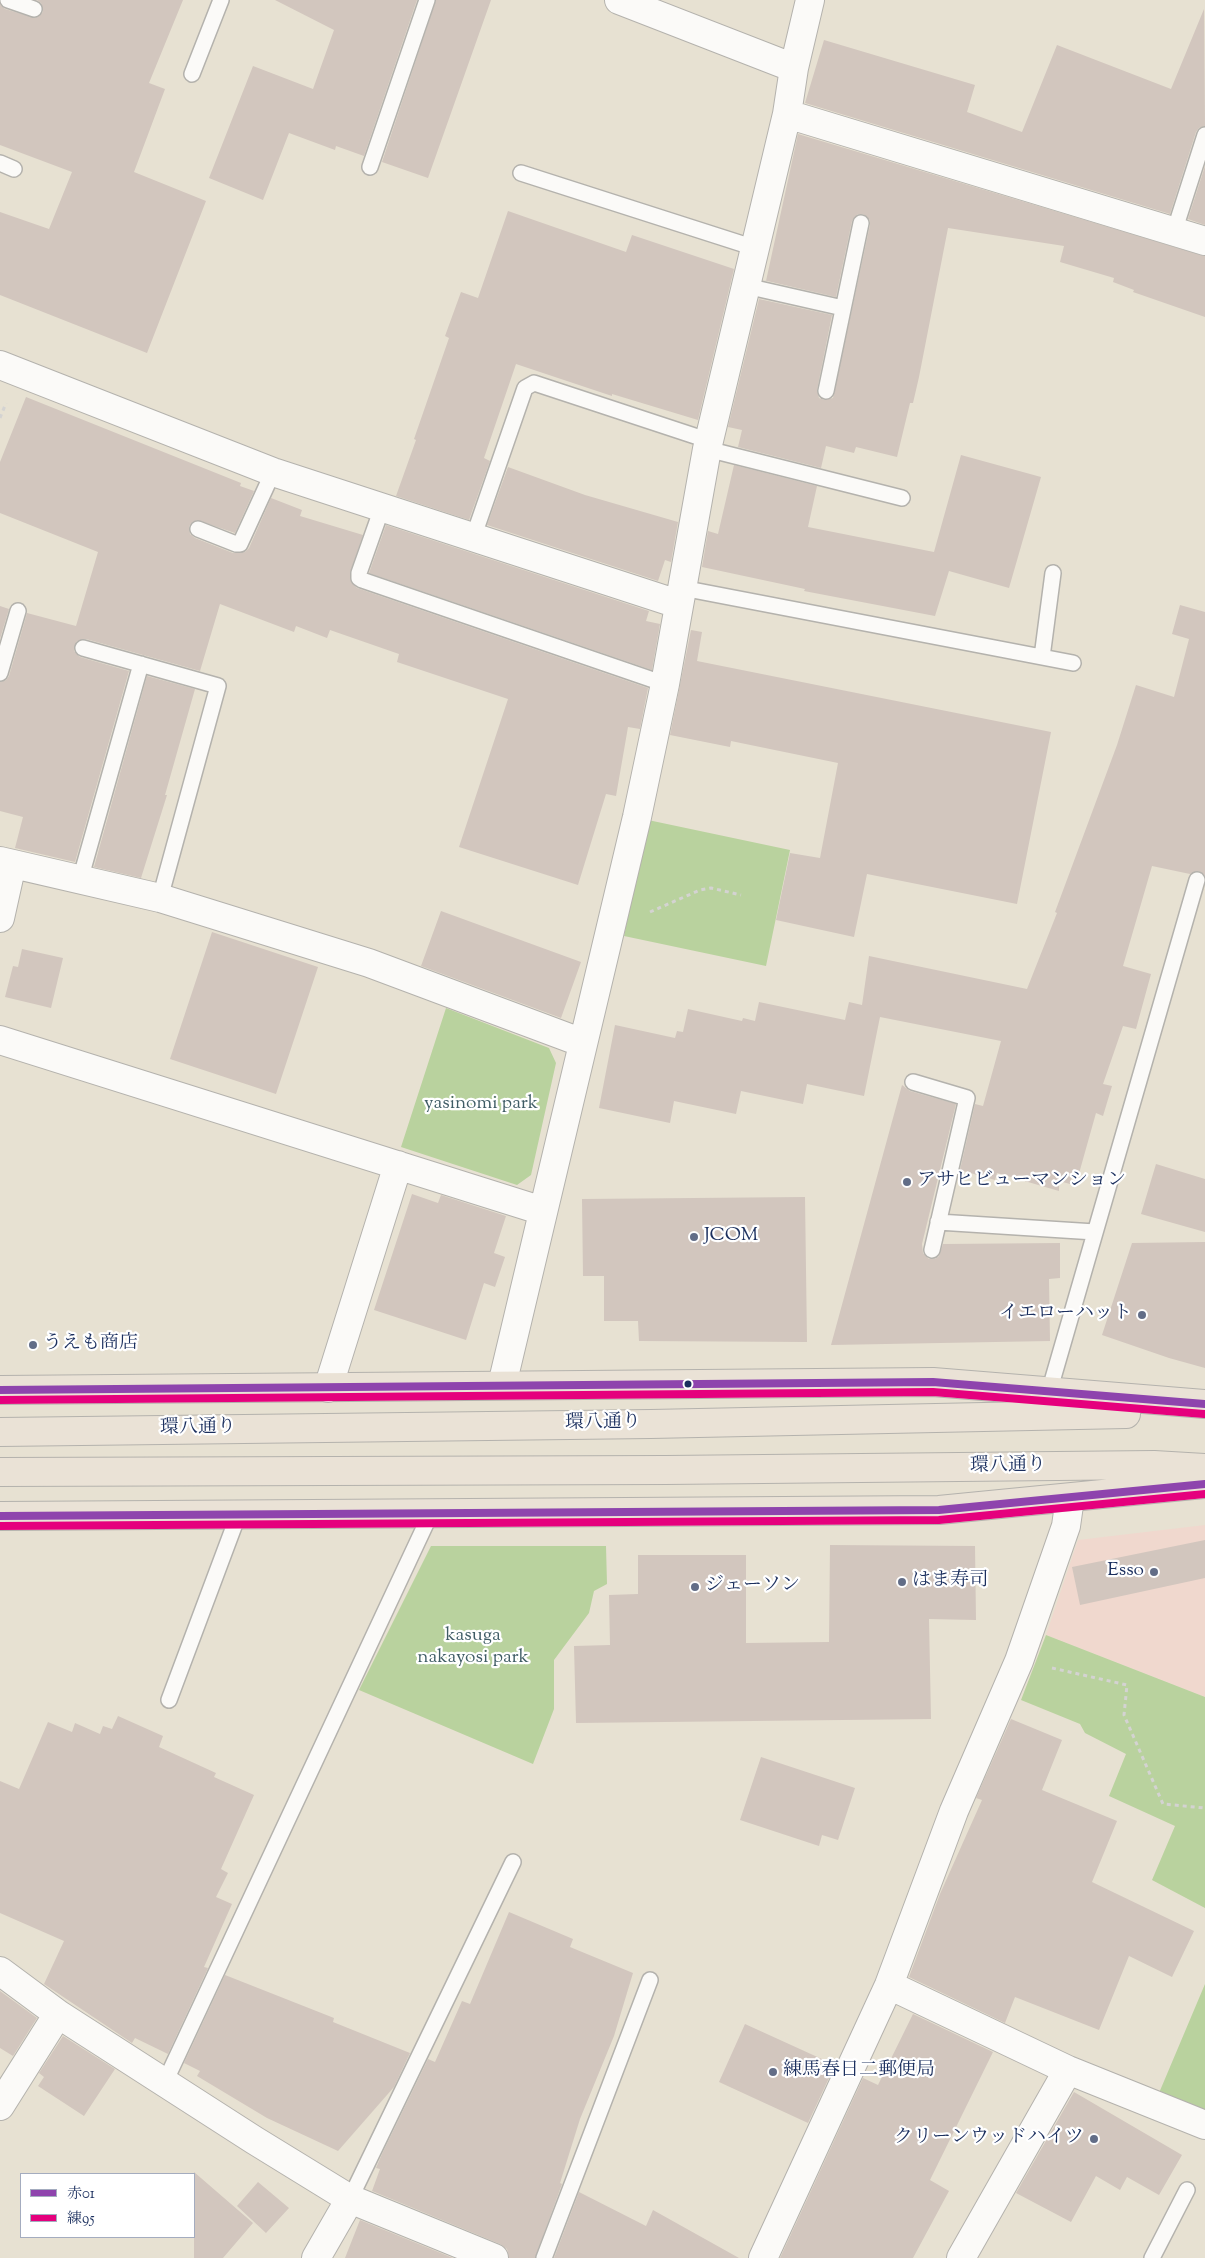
<!DOCTYPE html>
<html>
<head>
<meta charset="utf-8">
<style>
	body { margin:0 }
	#map { position:relative; width:1205px; height:2258px; overflow:hidden; background:#e7e1d2; font-family:"Sorts Mill Goudy","Noto Serif JP",serif }
	canvas { display:block }
	.legend { position:absolute; left:20px; top:2173px; width:175px; height:65px; box-sizing:border-box; background:#fff; border:1px solid #a4acbf; margin:0; padding:6px 9px; list-style:none; font-size:15px; color:#1b2f5e }
	.legend li { display:flex; align-items:center; gap:10px; height:25px }
	.legend b { width:25px; border:1px solid #a4acbf }
</style>
</head>
<body>
<div id="map">
<canvas width="1205" height="2258"></canvas>
<ul class="legend">
<li><b style="height:6px;background:#8e44ad"></b>赤01</li>
<li><b style="height:6px;background:#e5007d"></b>練95</li>
</ul>
</div>
<script>
const c = document.querySelector('canvas').getContext('2d');
c.lineJoin = 'round';
function fill(path, color) {
  c.fillStyle = color;
  c.fill(path, 'evenodd');
}
function trace(path, color, width, dash) {
  c.strokeStyle = color;
  c.lineWidth = width;
  c.lineCap = dash ? 'butt' : 'round';
  c.setLineDash(dash || []);
  c.stroke(path);
}
function drawText(font, color, halo, rows, align = 'center') {
  c.font = font + ' "Sorts Mill Goudy","Noto Serif JP",serif';
  c.lineWidth = 4.5;
  c.setLineDash([]);
  c.textBaseline = 'middle';
  c.strokeStyle = halo;
  c.fillStyle = color;
  for (const [text, x, y, turn = 0] of rows) {
    c.save();
    c.translate(x, y);
    c.rotate((+turn || 0) * Math.PI / 180);
    c.textAlign = isNaN(turn) ? turn : align;
    if (halo) c.strokeText(text, 0, 0);
    c.fillText(text, 0, 0);
    c.restore();
  }
}
fill(new Path2D(`
	M 1205,1525 L 1205,1697 L 1046,1635 L 1078,1540 Z`), '#f0d8ce');
fill(new Path2D(`
	M 648,820 L 790,850 L 766,966 L 624,936 Z
	M 446,1008 L 549,1048 L 556,1063 L 531,1175 L 517,1185 L 401,1147 Z
	M 431,1546 L 606,1546 L 607,1584 L 594,1591 L 589,1613 L 554,1660 L 554,1709 L 533,1764 L 359,1690 Z
	M 1046,1635 L 1205,1697 L 1205,1908 L 1152,1880 L 1175,1826 L 1109,1796 L 1126,1754 L 1085,1733 L 1080,1724 L 1021,1700 Z
	M 1205,1984 L 1205,2110 L 1159,2093 Z`), '#b9d29e');
fill(new Path2D(`
	M 37,0 L 183,0 L 149,83 L 165,89 L 134,172 L 206,201 L 147,353 L 0,295 L 0,212 L 49,229 L 72,172 L 0,145 L 0,4 L 5,9 L 35,18 L 43,12 L 41,3 Z
	M 275,0 L 417,0 L 364,156 L 336,146 L 335,150 L 289,133 L 263,200 L 209,178 L 253,66 L 313,89 L 334,30 Z
	M 436,0 L 491,0 L 428,178 L 382,162 Z
	M 1204,9 L 1205,126 L 1199,128 L 1196,132 L 1170,214 L 805,103 L 824,40 L 975,85 L 967,112 L 1022,132 L 1057,45 L 1171,89 Z
	M 798,134 L 1205,256 L 1205,317 L 1133,292 L 1134,290 L 1113,282 L 1114,278 L 1060,262 L 1064,246 L 948,228 L 919,377 L 913,403 L 910,403 L 897,457 L 856,447 L 854,453 L 826,446 L 821,468 L 738,447 L 742,430 L 728,427 L 759,299 L 832,315 L 817,390 L 819,398 L 824,400 L 833,398 L 870,225 L 870,220 L 863,214 L 858,214 L 852,221 L 836,297 L 763,280 L 766,281 Z
	M 1205,166 L 1205,225 L 1188,219 Z
	M 508,211 L 626,252 L 632,235 L 734,269 L 698,420 L 612,394 L 612,396 L 516,364 L 484,458 L 490,461 L 469,520 L 396,496 L 416,440 L 414,439 L 449,338 L 445,336 L 461,292 L 478,298 Z
	M 26,397 L 241,483 L 240,486 L 254,491 L 235,533 L 197,520 L 189,526 L 190,534 L 195,538 L 233,553 L 245,552 L 249,548 L 271,498 L 302,510 L 300,516 L 363,535 L 350,573 L 351,582 L 357,588 L 648,688 L 640,729 L 628,727 L 616,796 L 606,794 L 578,885 L 459,847 L 508,699 L 397,662 L 399,654 L 330,630 L 327,638 L 296,626 L 294,632 L 220,604 L 200,671 L 86,639 L 76,642 L 74,651 L 80,657 L 129,671 L 75,862 L 15,848 L 23,817 L 0,811 L 0,682 L 6,680 L 9,676 L 27,613 L 76,626 L 98,552 L 0,513 L 0,462 Z
	M 961,455 L 1041,477 L 1009,588 L 949,571 L 935,616 L 804,591 L 805,589 L 702,567 L 708,531 L 718,534 L 734,465 L 817,486 L 808,527 L 934,552 Z
	M 508,467 L 585,495 L 678,522 L 671,562 L 665,560 L 658,581 L 487,525 Z
	M 386,525 L 649,611 L 646,621 L 660,624 L 652,670 L 369,573 Z
	M 1180,605 L 1205,612 L 1205,876 L 1199,871 L 1190,874 L 1152,866 L 1123,966 L 1151,974 L 1136,1029 L 1123,1026 L 1103,1084 L 1112,1086 L 1103,1116 L 1096,1113 L 1078,1177 L 1072,1176 L 1070,1184 L 1059,1181 L 1059,1191 L 997,1173 L 995,1180 L 960,1170 L 975,1104 L 983,1106 L 1001,1041 L 880,1017 L 864,1096 L 807,1084 L 803,1104 L 741,1091 L 736,1114 L 674,1101 L 670,1123 L 599,1108 L 615,1025 L 675,1038 L 677,1031 L 683,1032 L 688,1009 L 742,1021 L 743,1018 L 755,1021 L 759,1002 L 845,1020 L 849,1002 L 862,1005 L 869,956 L 1027,989 L 1057,913 L 1055,912 L 1117,745 L 1136,685 L 1174,697 L 1189,639 L 1172,634 Z
	M 0,606 L 9,609 L 0,639 Z
	M 691,630 L 702,632 L 697,661 L 1051,732 L 1017,904 L 867,874 L 854,937 L 776,920 L 790,853 L 820,858 L 838,763 L 731,741 L 730,747 L 670,735 Z
	M 147,676 L 195,689 L 165,795 L 167,795 L 141,878 L 94,867 Z
	M 441,911 L 581,962 L 561,1018 L 421,966 Z
	M 212,932 L 318,967 L 276,1094 L 170,1059 Z
	M 22,949 L 63,958 L 51,1008 L 5,997 L 13,966 L 18,967 Z
	M 902,1085 L 910,1091 L 956,1104 L 922,1244 L 923,1253 L 929,1259 L 935,1259 L 939,1256 L 943,1244 L 1060,1243 L 1060,1278 L 1049,1279 L 1050,1341 L 831,1345 Z
	M 1156,1164 L 1205,1179 L 1205,1232 L 1141,1214 Z
	M 412,1194 L 438,1203 L 441,1195 L 506,1216 L 494,1253 L 505,1257 L 495,1287 L 484,1283 L 466,1340 L 374,1310 Z
	M 805,1197 L 807,1342 L 639,1341 L 638,1321 L 604,1321 L 604,1276 L 583,1276 L 582,1199 Z
	M 1205,1242 L 1205,1368 L 1169,1358 L 1102,1335 L 1132,1243 Z
	M 1205,1540 L 1205,1578 L 1080,1605 L 1072,1567 Z
	M 830,1545 L 975,1546 L 976,1620 L 929,1619 L 931,1719 L 576,1723 L 574,1646 L 610,1645 L 609,1595 L 638,1594 L 638,1555 L 746,1555 L 746,1643 L 829,1642 Z
	M 118,1716 L 163,1736 L 159,1747 L 216,1773 L 214,1777 L 254,1795 L 221,1869 L 228,1873 L 216,1897 L 232,1904 L 204,1967 L 208,1968 L 168,2054 L 135,2038 L 132,2043 L 44,1984 L 64,1941 L 0,1913 L 0,1781 L 19,1789 L 48,1722 L 72,1732 L 75,1723 L 100,1734 L 103,1726 L 112,1729 Z
	M 1011,1719 L 1062,1740 L 1042,1790 L 1117,1821 L 1092,1882 L 1194,1931 L 1172,1977 L 1129,1956 L 1099,2030 L 1015,1997 L 1005,2023 L 909,1977 L 940,1894 L 982,1800 L 976,1798 Z
	M 761,1757 L 855,1788 L 838,1840 L 822,1835 L 819,1846 L 740,1820 Z
	M 509,1912 L 573,1939 L 570,1947 L 633,1973 L 614,2036 L 580,2119 L 560,2183 L 562,2184 L 535,2258 L 509,2258 L 507,2249 L 500,2244 L 372,2191 L 380,2169 L 376,2168 L 382,2154 L 428,2059 L 435,2062 L 462,2001 L 470,2004 Z
	M 225,1975 L 334,2018 L 333,2022 L 410,2053 L 394,2087 L 338,2151 L 267,2118 L 197,2076 L 200,2071 L 184,2063 Z
	M 0,1991 L 37,2018 L 13,2056 L 0,2048 Z
	M 913,2014 L 993,2052 L 930,2180 L 949,2191 L 913,2258 L 780,2258 L 863,2078 L 878,2085 Z
	M 745,2024 L 835,2065 L 808,2123 L 719,2082 Z
	M 63,2036 L 115,2069 L 84,2116 L 38,2086 L 44,2077 L 39,2073 Z
	M 1074,2092 L 1182,2155 L 1159,2195 L 1127,2177 L 1120,2190 L 1096,2176 L 1071,2222 L 1016,2193 Z
	M 194,2172 L 253,2223 L 223,2258 L 194,2258 Z
	M 258,2182 L 289,2208 L 266,2233 L 237,2206 Z
	M 579,2192 L 646,2226 L 653,2210 L 739,2258 L 554,2258 Z
	M 360,2220 L 453,2258 L 345,2258 Z`), '#d2c6be');
const lane = new Path2D(`
	M 8,0 L 34,9
	M 192,74 L 221,0
	M 0,163 L 14,169
	M 370,167 L 427,0
	M 521,173 L 755,248
	M 1174,232 L 1205,135
	M 746,286 L 843,308
	M 826,391 L 861,223
	M 707,449 L 902,498
	M 382,508 L 359,573 L 359,578 L 362,580 L 665,684
	M 198,529 L 236,544 L 240,544 L 273,472
	M 473,538 L 525,388 L 534,383 L 710,441
	M 682,588 L 1073,663
	M 83,648 L 218,686 L 160,898
	M 1042,657 L 1053,573
	M 0,673 L 18,611
	M 80,880 L 141,664
	M 913,1082 L 967,1098 L 932,1250
	M 938,1222 L 1095,1232
	M 1049,1392 L 1197,880
	M 169,1700 L 239,1513
	M 165,2082 L 431,1513
	M 350,2199 L 513,1862
	M 544,2258 L 650,1980
	M 1152,2258 L 1187,2190`);
const street = new Path2D(`
	M 619,0 L 794,68
	M 787,114 L 1205,241
	M 0,365 L 273,472 L 678,604
	M 0,861 L 160,898 L 369,963 L 583,1043
	M 0,918 L 12,864
	M 0,1040 L 543,1211
	M 502,1385 L 637,817 L 665,684 L 707,449 L 787,114 L 794,68 L 810,0
	M 328,1388 L 398,1165
	M 0,1971 L 58,2014 L 254,2140 L 350,2199 L 494,2258
	M 889,1985 L 1068,2070 L 1205,2125
	M 0,2106 L 58,2014
	M 316,2258 L 350,2199
	M 763,2258 L 889,1985 L 954,1811 L 1019,1661 L 1066,1526 L 1070,1498
	M 961,2258 L 1068,2070`);
const primary = new Path2D(`
	M 0,1390 L 933,1382 L 1205,1404
	M 0,1432 L 651,1424 L 1126,1414
	M 0,1472 L 666,1470 L 1154,1465 L 1205,1468
	M 0,1516 L 939,1510 L 1205,1484`);
trace(lane, '#b4b2ad', 18);
trace(street, '#b4b2ad', 30);
trace(primary, '#b4b2ad', 30);
trace(new Path2D(`
	M 0,418 L 6,403
	M 650,912 L 700,890 L 711,888 L 741,895
	M 1052,1668 L 1127,1685 L 1124,1715 L 1163,1804 L 1205,1808`), '#d4d3d2', 3, [4, 4]);
trace(lane, '#fbfaf8', 15);
trace(street, '#fbfaf8', 28);
trace(primary, '#eae2d6', 28);
trace(new Path2D(`
	M 0,1390 L 933,1382 L 1205,1404
	M 0,1516 L 939,1510 L 1205,1484`), '#8e44ad', 8);
trace(new Path2D(`
	M 0,1400 L 933,1392 L 1204,1414
	M 0,1526 L 939,1520 L 1205,1494`), '#e5007d', 8);
for (const [x, y, r, color] of [
	[907,1182,5,"#626d87"],
	[694,1237,5,"#626d87"],
	[1142,1315,5,"#626d87"],
	[33,1345,5,"#626d87"],
	[688,1384,4.5,"#1b2f5e"],
	[1154,1572,5,"#626d87"],
	[902,1582,5,"#626d87"],
	[695,1587,5,"#626d87"],
	[773,2072,5,"#626d87"],
	[1094,2139,5,"#626d87"]
]) {
  const dot = new Path2D();
  dot.arc(x, y, r, 0, 2 * Math.PI);
  c.fillStyle = color;
  c.fill(dot);
  trace(dot, '#fff', 2);
}
drawText('19px', '#3f5c65', '#fff', [
	["yasinomi park",481,1105],
	["kasuga",473,1637],
	["nakayosi park",473,1659]
]);
drawText('19px', '#1b2f5e', '#fff', [
	["アサヒビューマンション",917,1182],
	["JCOM",704,1237],
	["イエローハット",1132,1315,"right"],
	["うえも商店",43,1345],
	["Esso",1144,1572,"right"],
	["はま寿司",912,1582],
	["ジェーソン",705,1587],
	["練馬春日二郵便局",783,2072],
	["クリーンウッドハイツ",1084,2139,"right"]
], 'left');
drawText('19px', '#1b2f5e', '#fff', [
	["環八通り",603,1424,-1],
	["環八通り",198,1429,-1],
	["環八通り",1008,1467,-1]
]);
</script>
</body>
</html>
